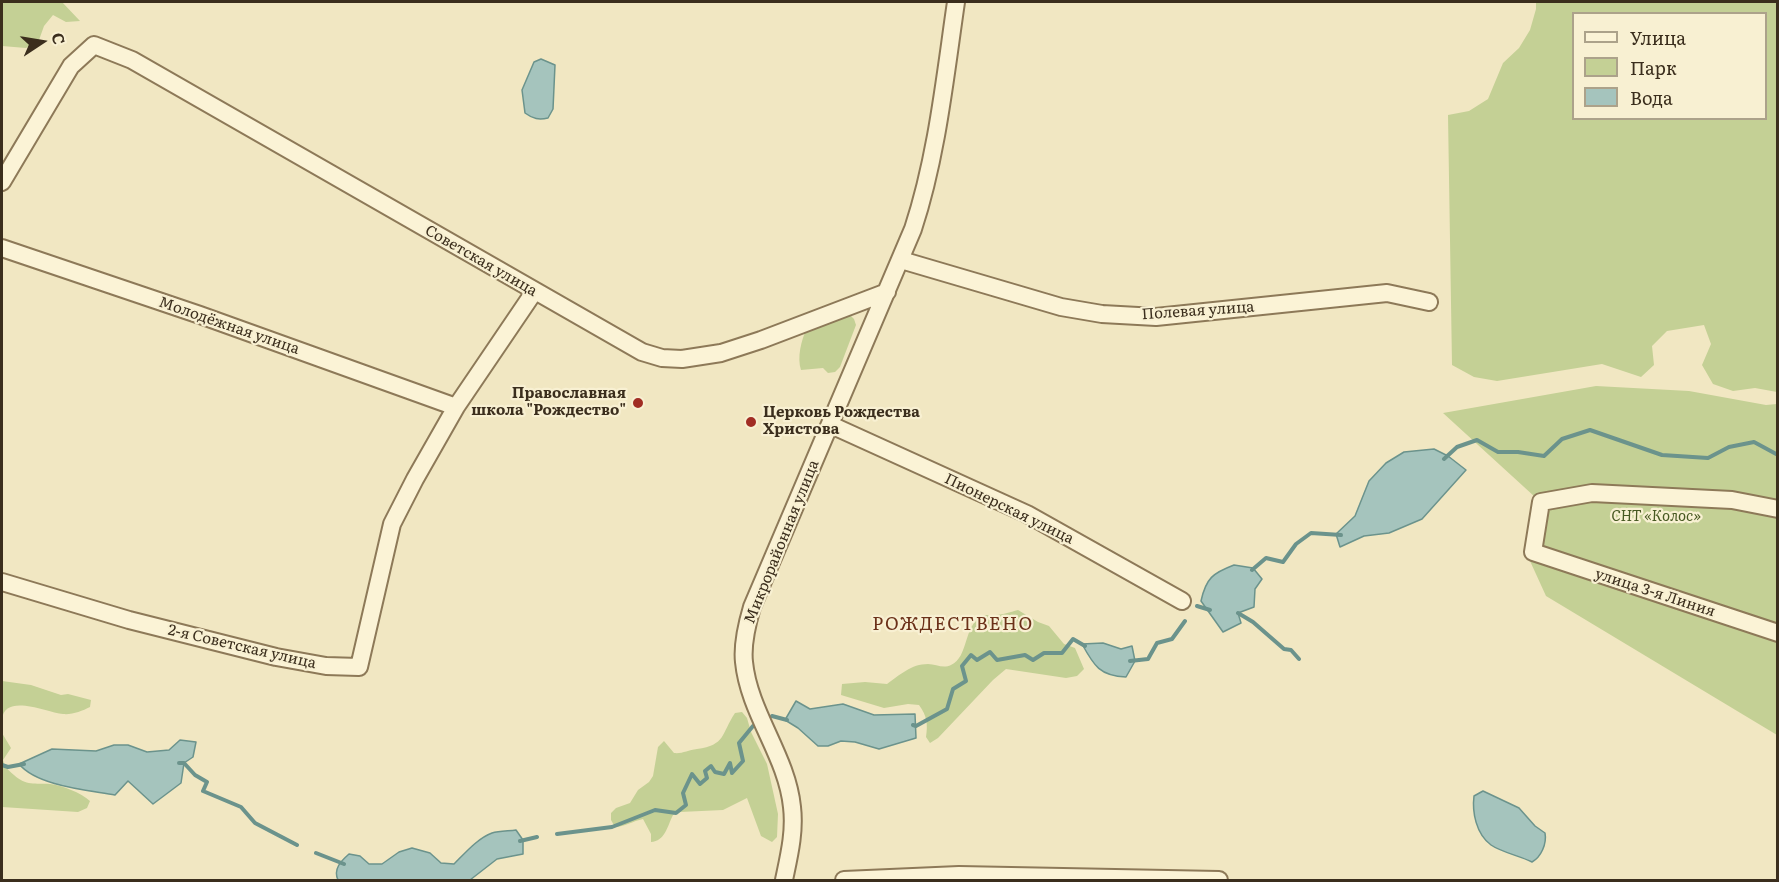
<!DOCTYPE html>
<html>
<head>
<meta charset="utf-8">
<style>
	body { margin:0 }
	#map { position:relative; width:1779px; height:882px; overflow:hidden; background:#f1e7c2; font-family:Literata,serif }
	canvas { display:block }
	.frame { position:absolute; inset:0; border:3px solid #3b2e1d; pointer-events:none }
	.legend { position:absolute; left:1572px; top:12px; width:195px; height:108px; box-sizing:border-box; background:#f8f0d2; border:2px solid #aca28a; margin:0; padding:8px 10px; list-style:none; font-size:18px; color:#3b2e1d }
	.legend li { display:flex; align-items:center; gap:12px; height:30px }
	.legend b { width:30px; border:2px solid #aca28a }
	.north { position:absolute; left:12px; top:12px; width:60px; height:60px; -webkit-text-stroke:4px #f8f0d2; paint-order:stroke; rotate:78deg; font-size:16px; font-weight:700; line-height:24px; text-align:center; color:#3b2e1d }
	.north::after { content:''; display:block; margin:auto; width:21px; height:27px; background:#3b2e1d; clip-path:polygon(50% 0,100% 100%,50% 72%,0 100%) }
</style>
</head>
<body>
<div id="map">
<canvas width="1779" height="882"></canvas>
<div class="frame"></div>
<ul class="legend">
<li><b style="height:8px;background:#fbf3d6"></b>Улица</li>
<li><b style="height:16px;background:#c4d095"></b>Парк</li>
<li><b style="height:16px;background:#a5c4bd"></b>Вода</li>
</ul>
<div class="north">С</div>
</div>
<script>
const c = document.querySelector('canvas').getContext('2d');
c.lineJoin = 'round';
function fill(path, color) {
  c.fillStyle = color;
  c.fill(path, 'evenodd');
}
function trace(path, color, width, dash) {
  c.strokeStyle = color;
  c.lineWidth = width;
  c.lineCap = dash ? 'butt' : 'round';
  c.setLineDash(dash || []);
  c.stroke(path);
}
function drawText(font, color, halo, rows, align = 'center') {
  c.font = font + ' Literata,serif';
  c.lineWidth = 4.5;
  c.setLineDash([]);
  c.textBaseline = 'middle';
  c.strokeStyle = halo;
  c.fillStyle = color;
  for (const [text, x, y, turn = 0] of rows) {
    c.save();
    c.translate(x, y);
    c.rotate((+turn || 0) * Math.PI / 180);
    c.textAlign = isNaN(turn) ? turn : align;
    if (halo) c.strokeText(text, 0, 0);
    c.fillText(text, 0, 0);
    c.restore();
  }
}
fill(new Path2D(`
	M 2,2 L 62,2 L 80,21 L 66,22 L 53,15 L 44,26 L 39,40 L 26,48 L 2,46 Z
	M 1536,2 L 1777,2 L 1777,392 L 1755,388 L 1733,391 L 1713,384 L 1702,365 L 1711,344 L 1704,325 L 1667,331 L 1652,346 L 1654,365 L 1641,377 L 1602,364 L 1497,381 L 1474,377 L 1452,365 L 1448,115 L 1469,111 L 1488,99 L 1503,63 L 1519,48 L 1530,30 L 1536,9 ZM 1574,14 L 1766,14 L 1766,118 L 1574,118 Z
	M 849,314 L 854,319 L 856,325 L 840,367 L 835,372 L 828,373 L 823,368 L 801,370 C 797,358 801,340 807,328 Z
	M 1596,386 L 1689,391 L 1766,405 L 1777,404 L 1777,735 L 1546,596 L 1525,550 L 1535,497 L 1443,413 Z
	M 1018,610 L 1038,622 L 1049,626 L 1064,644 L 1075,648 L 1084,669 L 1077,676 L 1066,678 L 1006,669 L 993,680 L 938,738 L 930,743 L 926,737 C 928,724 927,716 919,705 L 908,704 L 884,708 L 841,695 L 842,684 L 865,682 L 887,684 C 900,675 911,664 928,664 C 936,664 943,669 951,665 C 969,657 963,626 982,616 C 986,614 990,616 995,615 C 1002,615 1010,612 1018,610 Z
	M 2,681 L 31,685 L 61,695 L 68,694 L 91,700 L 90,707 C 82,711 72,715 63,714 C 48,713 4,692 2,720 Z
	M 742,712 L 747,718 L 751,732 L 767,764 L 778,814 L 777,837 L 772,842 L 761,836 L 747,798 L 723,810 L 680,812 L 673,815 C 667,827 665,841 651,842 L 651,834 L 643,819 C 633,821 624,827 615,827 L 611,820 L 611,813 L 616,808 L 630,803 L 638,790 L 649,782 L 653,776 L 658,747 L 664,741 L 674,753 C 682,754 688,750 697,749 C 726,745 721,734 735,713 Z
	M 2,733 L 11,748 L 3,760 C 5,767 8,770 14,775 C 26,786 35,783 50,784 C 62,785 81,793 90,801 L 87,808 L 78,812 L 2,807 Z`), '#c4d095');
const water = new Path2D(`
	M 541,59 L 555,65 L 553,109 L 548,118 C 539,120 533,119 525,113 L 522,90 L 534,62 Z
	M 1434,449 L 1448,456 L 1466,470 L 1422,519 L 1389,533 L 1364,536 L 1340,547 L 1336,534 L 1355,516 L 1369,481 L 1386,463 L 1404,452 Z
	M 1234,565 L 1253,568 L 1262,579 L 1255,589 L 1254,607 L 1238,613 L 1241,623 L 1223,632 L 1201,601 C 1206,578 1213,573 1234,565 Z
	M 1103,643 L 1121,649 L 1132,646 L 1135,661 L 1126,677 C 1100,676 1094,666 1082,644 Z
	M 796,701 L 810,709 L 843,704 L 874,715 L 915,714 L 916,738 L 879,749 L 855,742 L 841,741 L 828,746 L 818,746 L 798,728 L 785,720 Z
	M 180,740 L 196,742 L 193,757 L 184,763 L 181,783 L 153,804 L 128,781 L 115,795 C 88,790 37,786 19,764 L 52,749 L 96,751 L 114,745 L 128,745 L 147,752 L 169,750 Z
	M 1483,791 L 1519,808 L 1535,826 L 1545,833 C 1547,844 1541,857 1532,862 C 1520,856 1501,852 1491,845 C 1476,834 1472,812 1474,796 Z
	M 516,830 L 523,840 L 523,854 L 497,859 L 470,880 L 338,880 C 333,869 341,861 349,854 L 360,856 L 369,864 L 382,864 L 399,852 L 412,848 L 430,853 L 441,863 L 454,864 C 465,853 478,838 492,833 C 499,831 509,831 516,830 Z`);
fill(water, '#a5c4bd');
trace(water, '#6b938c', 1.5);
trace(new Path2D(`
	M 1444,459 L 1457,447 L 1477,440 L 1498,452 L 1518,452 L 1544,456 L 1562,439 L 1590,430 L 1662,455 L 1708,458 L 1729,447 L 1754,442 L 1778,455
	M 1252,570 L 1266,558 L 1283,562 L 1296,544 L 1311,533 L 1341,535
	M 1197,606 L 1210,610
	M 1238,613 L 1253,622 L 1284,649 L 1291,650 L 1299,659
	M 1130,661 L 1148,659 L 1157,643 L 1172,639 L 1185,621
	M 772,716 L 787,720
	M 913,725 L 916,726 L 947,709 L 953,689 L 966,681 L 962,666 L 971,655 L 977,660 L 990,652 L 997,660 L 1025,655 L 1033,660 L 1044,653 L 1062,653 L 1073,639 L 1085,646
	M 179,763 L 184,763 L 195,775 L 207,782 L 203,791 L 241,807 L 255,823 L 297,845
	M 2,765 L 8,767 L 24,764
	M 557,834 L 612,827 L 655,810 L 676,813 L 686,805 L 683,793 L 692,774 L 700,784 L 707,778 L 705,771 L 711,766 L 715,772 L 724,774 L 730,763 L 732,773 L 743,761 L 739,743 L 753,726
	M 520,841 L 537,837
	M 316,853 L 344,864`), '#6b938c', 4);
const minor = new Path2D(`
	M 2,182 L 71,66 L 94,45 L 132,60 L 642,352 L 662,358 L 682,359 L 721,353 L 761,340 L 887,292
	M 2,248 L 200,315 L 456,407
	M 901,260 L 1061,307 L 1102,314 L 1156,317 L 1387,293 L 1429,302
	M 831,425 L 1027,514 L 1182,601
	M 1778,509 L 1732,500 L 1592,493 L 1541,502 L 1533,552 L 1778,633
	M 2,582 L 129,620 L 276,657 L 326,666 L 359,667 L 392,524 L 415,479 L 456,407 L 534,292
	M 784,880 C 789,856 795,832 792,807 C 787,756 749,713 744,662 C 742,644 747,624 752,607 L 913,229 C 937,156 945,77 956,2
	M 844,880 L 959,875 L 1219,880`);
trace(minor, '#8d7958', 20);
trace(minor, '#fbf3d6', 16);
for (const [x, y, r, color] of [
	[638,403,6,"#a12d23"],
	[751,422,6,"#a12d23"]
]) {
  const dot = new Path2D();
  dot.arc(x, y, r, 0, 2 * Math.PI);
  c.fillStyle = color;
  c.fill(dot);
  trace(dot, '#f8f0d2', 2);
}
drawText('15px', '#3b2e1d', '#f8f0d2', [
	["Советская улица",481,261,30],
	["Полевая улица",1198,311,-4],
	["Молодёжная улица",229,326,19],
	["Пионерская улица",1009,509,26],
	["Микрорайонная улица",782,542,-68],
	["улица 3-я Линия",1655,593,18],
	["2-я Советская улица",242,647,13]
]);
drawText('bold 15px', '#3b2e1d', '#f8f0d2', [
	["Православная",626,394],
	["школа \"Рождество\"",626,411],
	["Церковь Рождества",763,413,"left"],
	["Христова",763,430,"left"]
], 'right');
drawText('italic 15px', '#475922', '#f8f0d2', [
	["СНТ «Колос»",1656,517]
]);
c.letterSpacing = '1.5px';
drawText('18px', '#6b3119', '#f8f0d2', [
	["РОЖДЕСТВЕНО",953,625]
]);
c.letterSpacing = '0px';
</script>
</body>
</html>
